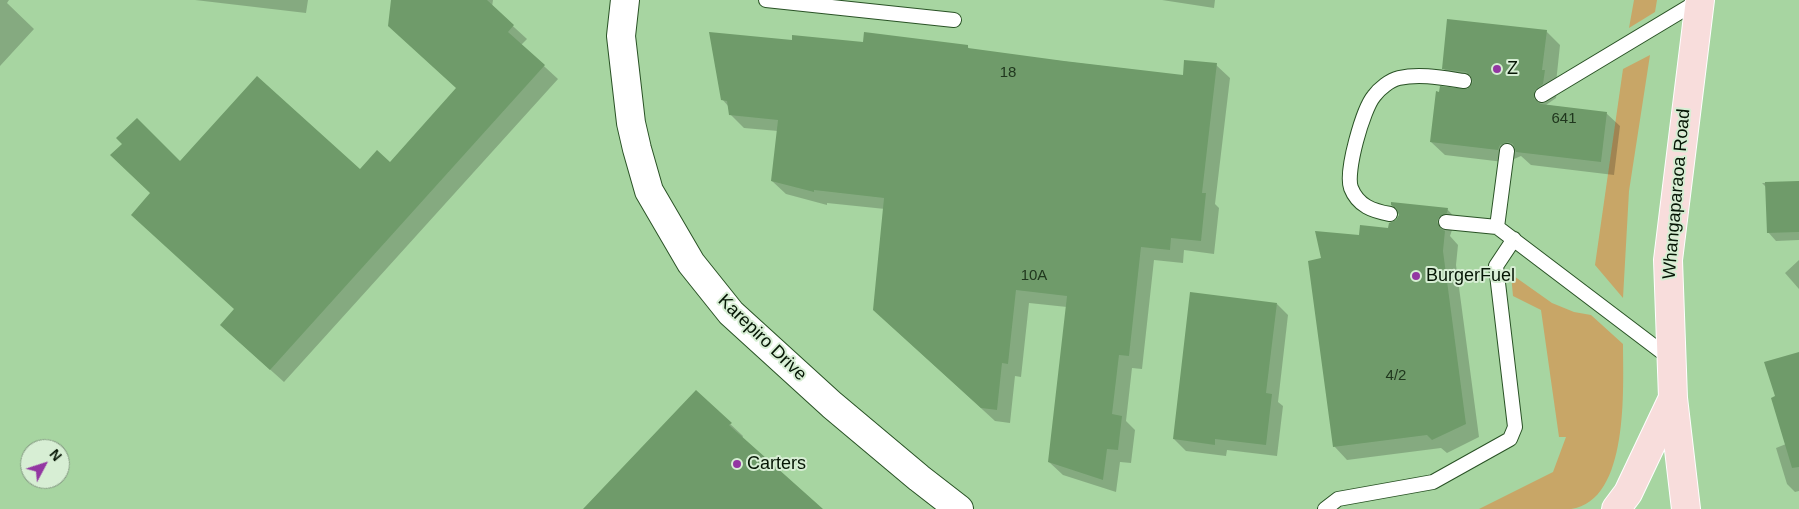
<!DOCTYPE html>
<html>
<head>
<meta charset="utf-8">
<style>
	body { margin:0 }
	#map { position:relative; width:1799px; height:509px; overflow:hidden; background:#a7d5a1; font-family:Helvetica,sans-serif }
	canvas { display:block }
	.north { position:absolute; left:20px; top:439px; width:50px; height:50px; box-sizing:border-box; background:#d7eed4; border:1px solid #839881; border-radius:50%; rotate:50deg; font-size:14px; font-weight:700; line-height:20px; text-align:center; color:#061605 }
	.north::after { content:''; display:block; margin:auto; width:18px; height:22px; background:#9337a2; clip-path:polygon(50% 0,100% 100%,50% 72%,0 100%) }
</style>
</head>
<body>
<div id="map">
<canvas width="1799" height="509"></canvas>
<div class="north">N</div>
</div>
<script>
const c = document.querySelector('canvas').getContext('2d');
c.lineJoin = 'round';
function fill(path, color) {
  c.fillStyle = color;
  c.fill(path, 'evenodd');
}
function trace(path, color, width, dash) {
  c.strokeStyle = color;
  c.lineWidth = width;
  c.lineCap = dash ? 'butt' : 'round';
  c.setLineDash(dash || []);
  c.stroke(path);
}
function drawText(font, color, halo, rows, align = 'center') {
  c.font = font + ' Helvetica,sans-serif';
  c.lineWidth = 4;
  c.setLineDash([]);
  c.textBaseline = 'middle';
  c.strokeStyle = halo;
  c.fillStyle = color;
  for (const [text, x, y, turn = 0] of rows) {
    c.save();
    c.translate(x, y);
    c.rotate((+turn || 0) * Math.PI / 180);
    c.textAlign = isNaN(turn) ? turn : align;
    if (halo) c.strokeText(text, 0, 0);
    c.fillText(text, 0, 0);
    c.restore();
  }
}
fill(new Path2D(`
	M 1634,0 L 1657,0 L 1655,12 L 1629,28 Z
	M 1650,55 L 1629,191 L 1623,298 L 1595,265 L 1623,69 Z
	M 1511,274 L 1552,303 L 1574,312 L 1591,315 L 1623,344 C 1623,386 1630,501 1571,509 C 1542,509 1508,509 1479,509 L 1553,472 L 1566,437 L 1559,437 L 1541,310 L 1513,296 Z`), '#c8a667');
fill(new Path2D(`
	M 0,0 L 9,0 L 7,3 L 34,29 L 0,66 Z
	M 195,0 L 308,0 L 306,13 Z
	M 392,0 L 493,0 L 492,7 L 527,39 L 521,45 L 558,79 L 284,382 L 235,338 L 235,309 L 180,162 L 360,171 L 390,163 L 458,89 L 389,26 Z
	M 1162,0 L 1215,0 L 1214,8 Z
	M 1546,31 L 1560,45 L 1556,83 L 1558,85 L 1556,98 L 1546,105 L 1606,113 L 1620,126 L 1614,175 L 1531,165 L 1521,156 L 1514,159 L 1512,163 L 1445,155 L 1431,142 L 1472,84 L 1456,82 L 1443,68 Z
	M 793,42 L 967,46 L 970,50 L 1184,76 L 1216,65 L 1230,78 L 1215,204 L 1219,208 L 1214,254 L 1184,250 L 1183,263 L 1154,260 L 1142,369 L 1132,368 L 1126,421 L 1135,430 L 1131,463 L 1120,462 L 1116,492 L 1063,475 L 1049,462 L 1067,307 L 1029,303 L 1021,377 L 1015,376 L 1010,423 L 995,421 L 888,323 L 885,209 L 827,203 L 827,205 L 786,194 L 772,181 L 778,131 L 744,128 L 730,114 L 729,107 L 722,99 Z
	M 1762,183 L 1799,183 L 1799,240 L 1776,241 L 1768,232 L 1767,188 Z
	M 1392,205 L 1447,209 L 1460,223 L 1460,226 L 1452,230 L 1450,236 L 1458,245 L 1456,265 L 1479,437 L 1447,453 L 1441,448 L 1347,460 L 1334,446 L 1309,262 L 1323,258 L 1360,236 L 1389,229 L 1400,215 Z
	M 1799,260 L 1799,289 L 1785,273 Z
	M 1277,304 L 1288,315 L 1278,402 L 1283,406 L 1277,456 L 1227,450 L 1226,456 L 1186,451 L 1174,439 Z
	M 1799,356 L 1799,491 L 1795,492 L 1787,484 L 1776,448 L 1786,444 L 1776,397 Z
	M 696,392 L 743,436 L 742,438 L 820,509 L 588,509 Z`), '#0003');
fill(new Path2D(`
	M 391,0 L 487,0 L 514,25 L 508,32 L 545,65 L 270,370 L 220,325 L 234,309 L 131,215 L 150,193 L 110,155 L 122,144 L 116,138 L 137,118 L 180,161 L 257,76 L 360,169 L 377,150 L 390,162 L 456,88 L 388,26 Z
	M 1447,19 L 1547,30 L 1542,70 L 1545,70 L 1543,84 L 1535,90 L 1534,99 L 1541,104 L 1607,112 L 1601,162 L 1516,152 L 1513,144 L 1508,142 L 1500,145 L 1498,150 L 1430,142 L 1436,91 L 1439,92 L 1440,86 L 1467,89 L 1473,82 L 1470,75 L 1466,72 L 1442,69 Z
	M 709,32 L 792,40 L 792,35 L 863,42 L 864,32 L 968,45 L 968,48 L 1064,61 L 1183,75 L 1184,60 L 1217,63 L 1202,193 L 1206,193 L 1201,241 L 1171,238 L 1170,250 L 1141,247 L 1129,356 L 1119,355 L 1112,414 L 1122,416 L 1118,450 L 1107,449 L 1103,480 L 1048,462 L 1067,296 L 1016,290 L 1008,364 L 1002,363 L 997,410 L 981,408 L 873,310 L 884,198 L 814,190 L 814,192 L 771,181 L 778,120 L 729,115 L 727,101 L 721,100 Z
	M 1799,181 L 1799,232 L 1767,233 L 1765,182 Z
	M 1391,202 L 1448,208 L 1447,213 L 1439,217 L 1437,222 L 1441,229 L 1445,231 L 1443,251 L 1466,424 L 1432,440 L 1427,435 L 1333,447 L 1308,261 L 1321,258 L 1315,231 L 1359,235 L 1360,225 L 1388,228 L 1389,223 L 1396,220 L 1399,215 L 1396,208 L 1391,205 Z
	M 1190,292 L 1277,303 L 1266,393 L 1272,394 L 1266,445 L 1215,439 L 1215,445 L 1173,439 Z
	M 1799,352 L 1799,467 L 1792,468 L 1771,398 L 1775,396 L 1764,362 Z
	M 696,390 L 732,423 L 729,425 L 823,509 L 583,509 Z`), '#6f9b6a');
const lane = new Path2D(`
	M 766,0 L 954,20
	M 1542,95 L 1700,0
	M 1507,151 L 1497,227 L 1671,359
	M 1390,214 C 1373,211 1358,206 1351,188 C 1345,172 1363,109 1374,96 C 1379,89 1390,80 1399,78 C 1420,73 1444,78 1464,81
	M 1446,222 L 1497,227
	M 1325,509 L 1338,499 L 1433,482 L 1510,439 L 1515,427 L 1496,266 L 1514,239`);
const street = new Path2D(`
	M 625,0 L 621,36 L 631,123 L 637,149 L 649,191 L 691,263 L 731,313 L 832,405 L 919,478 L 959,509`);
const primary = new Path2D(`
	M 1616,509 L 1628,493 L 1673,398
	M 1686,509 L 1673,398 L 1668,260 L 1700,0`);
trace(lane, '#295225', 16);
trace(street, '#295225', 30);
trace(primary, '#fff', 30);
trace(lane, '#fff', 14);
trace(street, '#fff', 28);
trace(primary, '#f8dddc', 28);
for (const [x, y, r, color] of [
	[1497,69,5,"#9337a2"],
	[1416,276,5,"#9337a2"],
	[737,464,5,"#9337a2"]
]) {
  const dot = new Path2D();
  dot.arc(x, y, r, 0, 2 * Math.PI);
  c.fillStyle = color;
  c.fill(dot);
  trace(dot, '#d7eed4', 2);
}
drawText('15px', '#20371e', null, [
	["18",1008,73],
	["641",1564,119],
	["10A",1034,276],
	["4/2",1396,376]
]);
drawText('18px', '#061605', '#d7eed4', [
	["Z",1507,69],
	["BurgerFuel",1426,276],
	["Carters",747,464]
], 'left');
drawText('18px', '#061605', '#d7eed4', [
	["Whangaparaoa Road",1677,194,-85],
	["Karepiro Drive",762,338,44]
]);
</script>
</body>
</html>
